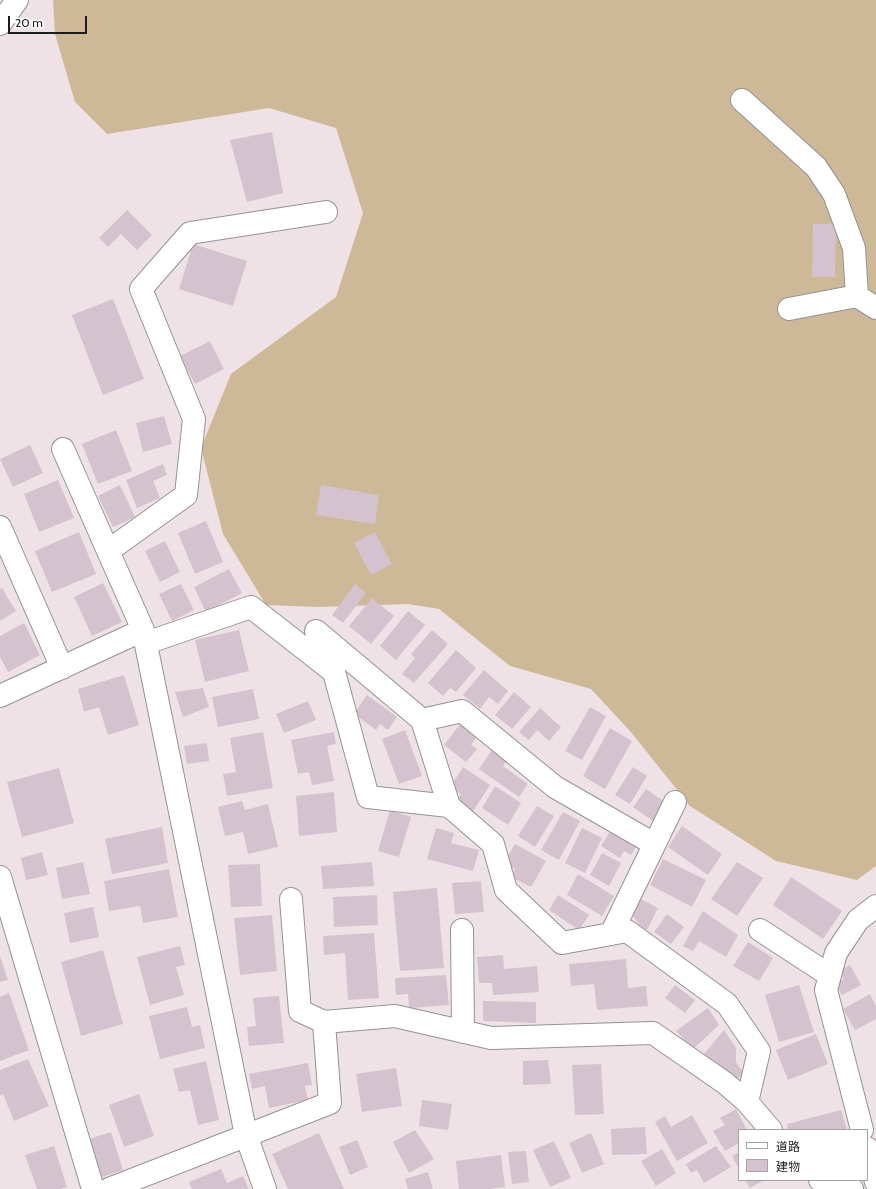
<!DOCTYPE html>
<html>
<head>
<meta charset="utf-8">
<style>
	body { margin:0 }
	#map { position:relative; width:876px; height:1189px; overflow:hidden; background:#eee2e7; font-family:Cabin,"Noto Sans JP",sans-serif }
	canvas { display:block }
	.legend { position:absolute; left:738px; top:1129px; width:130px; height:52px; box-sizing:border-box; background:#fff; border:1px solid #a4a4a4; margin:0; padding:5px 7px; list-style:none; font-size:12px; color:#1c1c1c }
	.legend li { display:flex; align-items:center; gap:8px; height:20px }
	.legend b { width:20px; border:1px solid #a4a4a4 }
	.scale { position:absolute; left:8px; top:16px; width:79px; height:18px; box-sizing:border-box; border:2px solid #1c1c1c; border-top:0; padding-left:5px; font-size:12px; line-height:14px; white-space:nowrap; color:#1c1c1c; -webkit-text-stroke:3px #fff; paint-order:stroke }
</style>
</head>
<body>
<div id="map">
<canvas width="876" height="1189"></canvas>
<ul class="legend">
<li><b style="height:5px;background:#fff"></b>道路</li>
<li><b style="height:11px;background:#d4c3ce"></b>建物</li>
</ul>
<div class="scale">20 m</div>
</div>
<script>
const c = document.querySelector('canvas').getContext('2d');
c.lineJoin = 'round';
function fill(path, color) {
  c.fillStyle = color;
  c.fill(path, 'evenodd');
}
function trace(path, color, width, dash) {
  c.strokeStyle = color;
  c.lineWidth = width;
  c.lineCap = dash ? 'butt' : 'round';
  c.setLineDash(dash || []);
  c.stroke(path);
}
fill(new Path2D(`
	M 53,0 L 876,0 L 876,866 L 857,880 L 776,861 L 690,806 L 630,731 L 591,689 L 510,666 L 439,609 L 408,604 L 318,607 L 266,605 L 223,534 L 201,448 L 231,374 L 336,297 L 363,213 L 336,128 L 269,108 L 107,134 L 75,102 L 55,34 Z`), '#cdb997');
fill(new Path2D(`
	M 272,132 L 283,193 L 247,202 L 230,140 Z
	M 127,210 L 152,235 L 137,250 L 121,234 L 108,247 L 99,238 Z
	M 813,224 L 836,224 L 835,277 L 812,277 Z
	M 193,244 L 247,261 L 233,306 L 179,289 Z
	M 113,299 L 144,379 L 103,395 L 72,315 Z
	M 210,341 L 224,369 L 195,384 L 180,356 Z
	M 164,416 L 172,444 L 143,452 L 136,423 Z
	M 116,430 L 132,471 L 98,484 L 82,444 Z
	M 30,445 L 43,473 L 13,487 L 0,459 Z
	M 163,464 L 167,475 L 153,481 L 160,498 L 137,508 L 126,480 Z
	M 58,480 L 74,518 L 39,532 L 24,494 Z
	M 120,485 L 135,517 L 113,527 L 98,496 Z
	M 321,485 L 379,495 L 375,524 L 316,515 Z
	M 206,521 L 223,562 L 195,574 L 178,533 Z
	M 79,532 L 96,574 L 52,592 L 35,551 Z
	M 375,532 L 392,564 L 371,575 L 354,543 Z
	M 165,541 L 180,572 L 160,582 L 145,551 Z
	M 229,569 L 242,593 L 206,612 L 194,587 Z
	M 103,583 L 122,622 L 92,636 L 74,597 Z
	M 181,584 L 194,610 L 172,621 L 159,594 Z
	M 355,584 L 366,593 L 343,623 L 332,615 Z
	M 2,588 L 16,611 L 0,621 L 0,589 Z
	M 372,598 L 394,616 L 371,644 L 349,626 Z
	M 408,611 L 425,625 L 396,660 L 380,646 Z
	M 24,623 L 40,655 L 8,672 L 0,657 L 0,636 Z
	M 239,630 L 249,671 L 205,682 L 195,640 Z
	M 432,630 L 448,644 L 414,683 L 402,674 L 415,658 L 411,654 Z
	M 456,650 L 476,668 L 456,692 L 450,688 L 443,696 L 428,683 Z
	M 484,670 L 508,691 L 498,704 L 489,697 L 480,709 L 463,695 Z
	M 124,675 L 139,725 L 108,735 L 99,707 L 84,712 L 78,689 Z
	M 203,688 L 209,707 L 183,717 L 175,692 Z
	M 253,689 L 259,719 L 218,727 L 212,697 Z
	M 514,692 L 531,707 L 512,729 L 495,715 Z
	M 367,695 L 397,717 L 388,730 L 380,724 L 376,730 L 354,714 Z
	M 308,701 L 316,720 L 284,733 L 276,714 Z
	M 590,707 L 606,716 L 582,760 L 565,751 Z
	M 540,708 L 561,727 L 549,741 L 537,730 L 529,740 L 519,732 Z
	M 461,723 L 477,737 L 471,745 L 477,749 L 466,762 L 444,745 Z
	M 610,728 L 632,741 L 605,789 L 583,776 Z
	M 405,730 L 422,776 L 399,784 L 382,739 Z
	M 263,732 L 273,788 L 227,796 L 223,774 L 236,772 L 230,738 Z
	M 334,732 L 336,744 L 327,746 L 334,781 L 312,785 L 309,772 L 298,774 L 291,740 Z
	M 207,743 L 209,761 L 187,764 L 184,746 Z
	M 493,748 L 508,759 L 503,766 L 528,784 L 519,797 L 479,769 Z
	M 463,767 L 490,785 L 472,813 L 456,801 L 461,794 L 450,787 Z
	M 633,767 L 647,776 L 630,804 L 615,795 Z
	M 59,768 L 74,823 L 22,837 L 7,782 Z
	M 495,786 L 521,803 L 508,825 L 482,808 Z
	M 646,789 L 665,802 L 653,821 L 633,807 Z
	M 334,792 L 337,832 L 299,836 L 296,796 Z
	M 242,801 L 245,810 L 268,804 L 278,847 L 248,854 L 243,832 L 225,836 L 218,807 Z
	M 537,806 L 554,816 L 535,847 L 518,836 Z
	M 390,810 L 411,817 L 399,857 L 378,851 Z
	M 563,812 L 580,821 L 559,860 L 541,850 Z
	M 682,826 L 722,854 L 708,875 L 668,847 Z
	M 162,827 L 168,863 L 112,874 L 105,839 Z
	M 613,827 L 632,839 L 630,843 L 636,847 L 631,855 L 624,851 L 620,858 L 601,846 Z
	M 436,828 L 454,833 L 451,843 L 479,850 L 473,871 L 427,859 Z
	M 582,828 L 602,838 L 585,873 L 565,863 Z
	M 515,844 L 546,861 L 531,887 L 511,877 L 515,869 L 504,863 Z
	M 42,852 L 48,875 L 26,880 L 21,858 Z
	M 602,853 L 621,863 L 609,886 L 590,875 Z
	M 663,859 L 706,880 L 692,907 L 650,885 Z
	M 83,862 L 90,894 L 62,899 L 56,868 Z
	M 372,862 L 374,886 L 323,889 L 321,866 Z
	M 737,862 L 763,878 L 737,916 L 711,899 Z
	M 260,864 L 262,906 L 231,907 L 228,865 Z
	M 169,869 L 178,917 L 143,923 L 140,906 L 109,911 L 104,881 Z
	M 578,874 L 614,896 L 602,916 L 567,895 Z
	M 791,877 L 842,911 L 823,939 L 773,905 Z
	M 481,881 L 484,912 L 455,914 L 452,883 Z
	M 437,888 L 444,968 L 400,971 L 393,892 Z
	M 377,895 L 378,925 L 334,927 L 333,897 Z
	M 558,895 L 589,915 L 579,930 L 549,910 Z
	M 639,898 L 658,908 L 647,930 L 640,926 L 631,913 Z
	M 93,907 L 99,937 L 70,943 L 64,913 Z
	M 703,911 L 738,935 L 726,957 L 699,941 L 693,951 L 683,946 Z
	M 667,914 L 684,927 L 671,944 L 654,932 Z
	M 272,915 L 277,971 L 240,975 L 234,918 Z
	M 374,933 L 379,998 L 348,1000 L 345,953 L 324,955 L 323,936 Z
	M 748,942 L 773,958 L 759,981 L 733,966 Z
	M 180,946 L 185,965 L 176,967 L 184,995 L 150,1005 L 137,957 Z
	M 103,950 L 123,1024 L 81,1036 L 61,962 Z
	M 503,955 L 504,969 L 537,966 L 539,992 L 493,995 L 492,983 L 479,983 L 477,957 Z
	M 0,956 L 8,980 L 0,982 Z
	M 626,959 L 628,988 L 646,986 L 648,1006 L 597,1010 L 594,984 L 571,986 L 569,964 Z
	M 850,965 L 861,985 L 842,995 L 835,983 L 844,979 L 839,971 Z
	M 446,975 L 449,1005 L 409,1008 L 408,994 L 396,995 L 395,978 Z
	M 675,985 L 695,1000 L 685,1013 L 665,998 Z
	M 799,985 L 814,1032 L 779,1042 L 765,995 Z
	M 9,993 L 29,1050 L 0,1061 L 0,997 Z
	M 870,994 L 876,1006 L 876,1019 L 855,1030 L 843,1009 Z
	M 279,996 L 284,1043 L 249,1046 L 247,1027 L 256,1026 L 253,998 Z
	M 483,1001 L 536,1002 L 536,1023 L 483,1021 Z
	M 187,1007 L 192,1027 L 200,1025 L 205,1048 L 160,1059 L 149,1016 Z
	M 708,1008 L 719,1025 L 693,1049 L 676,1031 Z
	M 724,1030 L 736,1048 L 736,1063 L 745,1074 L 737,1079 L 704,1054 Z
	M 816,1034 L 828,1064 L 788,1080 L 776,1050 Z
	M 28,1059 L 49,1106 L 14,1121 L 3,1094 L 0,1096 L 0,1070 Z
	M 548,1060 L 551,1084 L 523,1085 L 523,1061 Z
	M 206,1061 L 219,1120 L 198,1125 L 190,1090 L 179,1092 L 173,1069 Z
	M 308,1063 L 312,1085 L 305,1086 L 308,1100 L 269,1108 L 265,1086 L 252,1089 L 249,1074 Z
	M 601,1064 L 604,1114 L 575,1115 L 572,1065 Z
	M 396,1068 L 402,1106 L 362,1112 L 356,1074 Z
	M 139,1094 L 154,1136 L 124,1147 L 109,1105 Z
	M 422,1100 L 452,1104 L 448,1130 L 419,1126 Z
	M 736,1109 L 747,1130 L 739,1130 L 739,1143 L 725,1151 L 713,1131 L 725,1125 L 720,1118 Z
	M 841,1110 L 847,1130 L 788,1130 L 787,1124 Z
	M 692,1115 L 708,1143 L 677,1161 L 655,1122 L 665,1116 L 671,1127 Z
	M 645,1127 L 647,1154 L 612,1155 L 611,1129 Z
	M 415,1130 L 434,1159 L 409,1173 L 393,1142 Z
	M 111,1132 L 123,1170 L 102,1177 L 89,1139 Z
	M 319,1133 L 344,1189 L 288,1189 L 272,1154 Z
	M 591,1133 L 604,1164 L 582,1173 L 569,1143 Z
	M 357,1140 L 368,1167 L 350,1175 L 339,1147 Z
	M 554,1141 L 571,1178 L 550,1187 L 533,1150 Z
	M 54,1146 L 67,1187 L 61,1189 L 37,1189 L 25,1155 Z
	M 716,1146 L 731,1167 L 704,1183 L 697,1170 L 691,1173 L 686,1164 Z
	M 662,1149 L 676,1173 L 656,1186 L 641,1161 Z
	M 526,1151 L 529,1182 L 512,1184 L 508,1152 Z
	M 739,1152 L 739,1169 L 732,1156 Z
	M 501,1155 L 505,1187 L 490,1189 L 459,1189 L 456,1161 Z
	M 221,1169 L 227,1183 L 243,1176 L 249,1189 L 192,1189 L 189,1182 Z
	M 428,1172 L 433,1189 L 408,1189 L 405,1179 Z
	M 745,1180 L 764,1180 L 750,1188 Z`), '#d4c3ce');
const minor = new Path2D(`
	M 0,24 L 17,0
	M 742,100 L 816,167 L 834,194 L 854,248 L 857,296 L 876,308
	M 789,309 L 857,296
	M 63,449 L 108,551
	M 0,527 L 62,668
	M 143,630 L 108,551 L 186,495 L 194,419 L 141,289 L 190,233 L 326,212
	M 316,631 L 422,720 L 462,711 L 555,787 L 654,844
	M 146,643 L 251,607 L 334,672 L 368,797 L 449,806 L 493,844 L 506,890 L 562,943 L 627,931 L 727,1004 L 759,1051 L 747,1102
	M 0,696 L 143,630 L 246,1135 L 265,1189
	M 422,720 L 449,806
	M 0,877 L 93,1189
	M 291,899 L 300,1011 L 324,1022
	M 462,930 L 463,1032
	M 760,930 L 829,975
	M 611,934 L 675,802
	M 862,1130 L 826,990 L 836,953 L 858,920 L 876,906
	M 867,1148 L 876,1182
	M 820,1180 L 828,1184 L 852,1189
	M 109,1189 L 330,1103 L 324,1022 L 395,1016 L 491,1038 L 653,1033 L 725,1083 L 747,1102 L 771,1130`);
trace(minor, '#939393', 24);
trace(minor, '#fff', 22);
</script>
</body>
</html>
